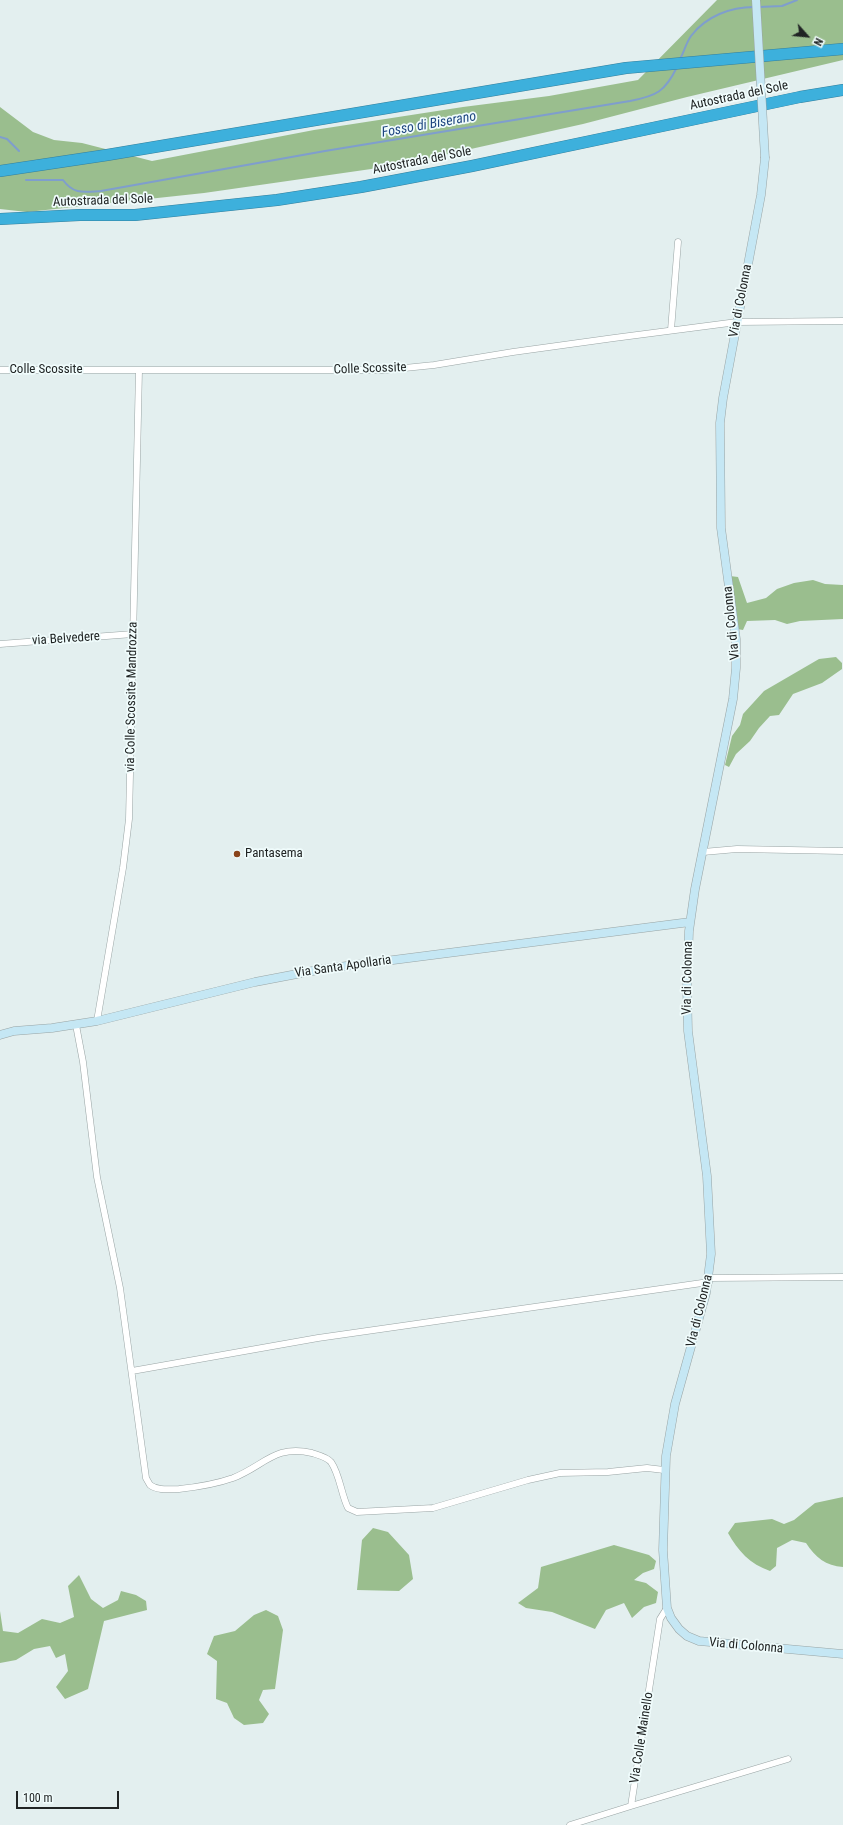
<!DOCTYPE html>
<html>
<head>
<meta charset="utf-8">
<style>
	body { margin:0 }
	#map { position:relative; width:843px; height:1825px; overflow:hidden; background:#e3efef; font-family:"Roboto Condensed",sans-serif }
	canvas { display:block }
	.north { position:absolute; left:787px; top:16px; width:40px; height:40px; -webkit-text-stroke:3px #f0fcfc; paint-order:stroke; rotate:117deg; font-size:11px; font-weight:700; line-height:16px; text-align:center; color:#202424 }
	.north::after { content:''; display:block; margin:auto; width:14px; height:18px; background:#202424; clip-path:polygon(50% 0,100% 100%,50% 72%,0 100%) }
	.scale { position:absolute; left:16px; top:1791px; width:103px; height:18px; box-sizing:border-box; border:2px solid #202424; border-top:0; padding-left:5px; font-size:12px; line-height:14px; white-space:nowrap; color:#202424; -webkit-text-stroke:3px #f0fcfc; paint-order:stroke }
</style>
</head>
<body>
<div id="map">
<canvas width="843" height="1825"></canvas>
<div class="north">N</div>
<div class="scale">100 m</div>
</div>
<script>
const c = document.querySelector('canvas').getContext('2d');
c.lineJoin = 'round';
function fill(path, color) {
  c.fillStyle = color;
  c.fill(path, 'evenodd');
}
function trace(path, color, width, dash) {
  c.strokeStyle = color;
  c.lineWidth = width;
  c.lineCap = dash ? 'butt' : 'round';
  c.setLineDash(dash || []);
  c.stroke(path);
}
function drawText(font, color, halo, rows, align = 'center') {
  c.font = font + ' "Roboto Condensed",sans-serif';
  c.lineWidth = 3.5;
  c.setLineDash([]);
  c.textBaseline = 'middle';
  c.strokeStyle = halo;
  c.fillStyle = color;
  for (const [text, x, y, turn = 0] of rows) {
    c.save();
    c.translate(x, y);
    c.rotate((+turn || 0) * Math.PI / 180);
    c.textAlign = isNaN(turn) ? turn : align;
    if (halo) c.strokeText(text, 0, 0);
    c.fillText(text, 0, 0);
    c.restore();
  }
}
fill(new Path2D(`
	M 717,0 L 843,0 L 843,60 L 687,97 L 583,124 L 399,165 L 204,193 L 27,212 L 0,209 L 0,107 L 33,132 L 54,140 L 82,143 L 152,161 L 314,130 L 463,107 L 549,96 L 638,80 Z
	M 730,576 L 738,577 L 747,603 L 766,598 L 777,589 L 794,583 L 813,580 L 825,584 L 843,585 L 843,619 L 800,621 L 787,624 L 775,620 L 747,621 L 743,630 L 737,629 Z
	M 836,657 L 842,663 L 842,669 L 822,683 L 793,694 L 779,715 L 770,716 L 759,728 L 750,741 L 736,754 L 729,767 L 725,765 L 732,736 L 740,725 L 743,714 L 764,691 L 819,659 Z
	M 843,1497 L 843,1567 C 826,1566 815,1557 806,1543 L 792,1540 L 777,1548 L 776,1566 L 770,1571 C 750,1564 738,1551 728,1533 L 735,1523 L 772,1519 L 784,1524 L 794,1520 L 815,1503 Z
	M 373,1528 L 388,1532 L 409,1555 L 413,1579 L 399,1591 L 357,1590 L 362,1540 Z
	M 614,1545 L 649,1555 L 656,1561 L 654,1569 L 643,1573 L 634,1580 L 646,1583 L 658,1592 L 656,1603 L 644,1607 L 632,1618 L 624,1603 L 606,1610 L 595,1629 L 552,1612 L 526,1608 L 518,1603 L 538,1588 L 541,1567 Z
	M 79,1575 L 91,1599 L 103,1608 L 118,1600 L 121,1591 L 136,1595 L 146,1601 L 147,1610 L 104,1621 L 88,1689 L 65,1699 L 56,1687 L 68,1671 L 65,1654 L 56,1658 L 50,1646 L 34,1649 L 16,1660 L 0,1663 L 0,1611 L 3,1631 L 18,1633 L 42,1619 L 60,1623 L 74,1617 L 68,1586 Z
	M 266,1610 L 278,1616 L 283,1630 L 275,1689 L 263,1690 L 259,1700 L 269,1714 L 263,1723 L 244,1725 L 234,1718 L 227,1703 L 216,1699 L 217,1661 L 207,1654 L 214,1636 L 235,1631 L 254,1615 Z`), '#9abe8e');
trace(new Path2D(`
	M 759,7 L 782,6 L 797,0
	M 680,59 C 684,52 686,43 691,36 C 706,16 731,7 754,7
	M 0,137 L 7,139 L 19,151
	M 26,180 L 63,180 C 74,195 84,192 101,191 L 325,151 L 630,101 C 656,96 665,92 677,67`), '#7f9ecd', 2);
const street = new Path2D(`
	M 671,330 L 678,242
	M 0,370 L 385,370 L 434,365 L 513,352 L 614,338 L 737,322 L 843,321
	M 0,644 L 133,634
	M 703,852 L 737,849 L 843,851
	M 97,1021 L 123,868 L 129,819 L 139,370
	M 76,1025 L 83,1062 L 97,1177 L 120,1288 L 146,1478 L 150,1485 C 158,1491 170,1489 179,1489 C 198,1487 216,1484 233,1478 C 264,1466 275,1444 312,1453 C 318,1455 327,1457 331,1462 C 340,1475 341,1494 348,1508 L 357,1512 L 433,1508 L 528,1480 L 560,1473 L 608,1472 L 647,1468 L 664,1470
	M 709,1278 L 843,1277
	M 132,1371 L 318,1338 L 709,1282
	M 631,1806 L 788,1759
	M 570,1825 L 631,1806 L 660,1619 L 667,1608`);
const secondary = new Path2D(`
	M 765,158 L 761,195 L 723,398 L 720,423 L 721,528 L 736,639 L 736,668 L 733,699 L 695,889 L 689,931 L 687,988 L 688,1031 L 707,1176 L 711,1254 L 706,1293 L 675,1404 L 666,1456 L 663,1550 L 667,1608 L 671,1618 L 679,1629 L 687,1636 L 699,1641 L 843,1654
	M 0,1035 L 14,1031 L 52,1028 L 97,1021 L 255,982 L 323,969 L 690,922`);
const highway = new Path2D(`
	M 0,171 L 107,155 L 626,68 L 843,49
	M 0,219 L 80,215 L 135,215 L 277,200 L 361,187 L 472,166 L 800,97 L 843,90`);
trace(street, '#99a4a4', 7);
trace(secondary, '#99a4a4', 9);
trace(highway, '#337f9c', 12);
trace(street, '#fff', 6);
trace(secondary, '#c5e7f4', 8);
trace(highway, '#3db0dc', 11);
const secondaryBridge = new Path2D(`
	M 756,0 L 765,158`);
trace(secondaryBridge, '#99a4a4', 9, []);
trace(secondaryBridge, '#c5e7f4', 8);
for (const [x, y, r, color] of [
	[237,854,4,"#89441b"]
]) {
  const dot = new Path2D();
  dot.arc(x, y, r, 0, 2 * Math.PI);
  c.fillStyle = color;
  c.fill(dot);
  trace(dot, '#f0fcfc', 1.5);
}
drawText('13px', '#202424', '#f0fcfc', [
	["Autostrada del Sole",739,96,-12],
	["Autostrada del Sole",422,161,-11],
	["Autostrada del Sole",103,201,-2],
	["Via di Colonna",741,301,-79],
	["Colle Scossite",370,369,-2],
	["Colle Scossite",46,370],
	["Via di Colonna",732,623,-96],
	["via Belvedere",66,639,-4],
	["via Colle Scossite Mandrozza",132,697,-89],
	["Via Santa Apollaria",343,967,-8],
	["Via di Colonna",688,978,-89],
	["Via di Colonna",700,1311,-76],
	["Via di Colonna",746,1646,5],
	["Via Colle Mainello",642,1738,-81]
]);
drawText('13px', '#202424', '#f0fcfc', [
	["Pantasema",245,854]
], 'left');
drawText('italic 14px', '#1e4680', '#f0fcfc', [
	["Fosso di Biserano",429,125,-10]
]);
</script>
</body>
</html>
